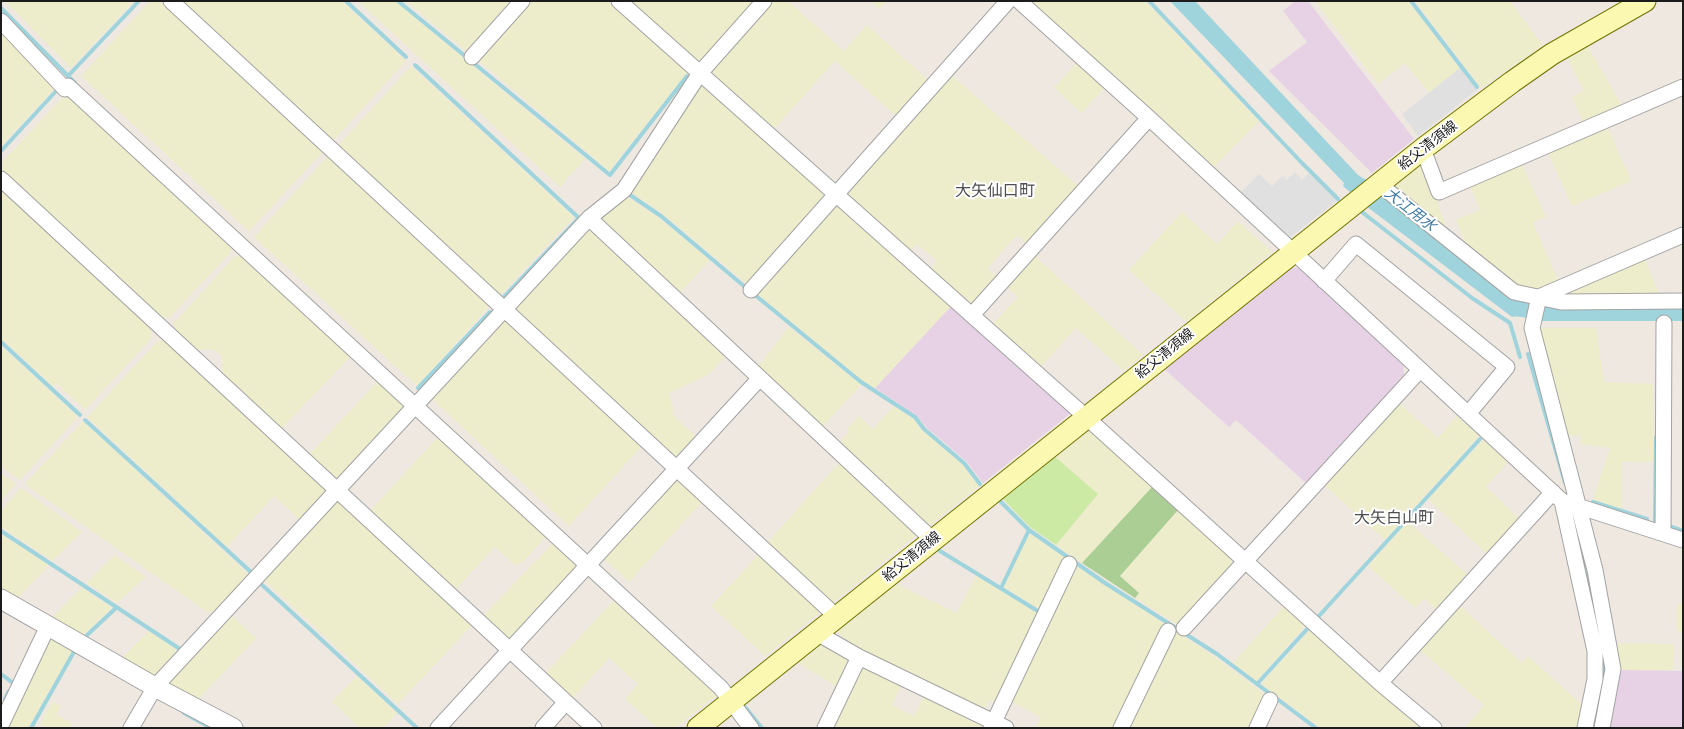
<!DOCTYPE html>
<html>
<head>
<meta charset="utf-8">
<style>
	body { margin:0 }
	#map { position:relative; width:1684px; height:729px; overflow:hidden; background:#eee8e1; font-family:Helvetica,sans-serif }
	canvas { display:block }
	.frame { position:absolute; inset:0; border:2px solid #1c1c1c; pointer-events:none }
</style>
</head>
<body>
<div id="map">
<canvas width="1684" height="729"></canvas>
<div class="frame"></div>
</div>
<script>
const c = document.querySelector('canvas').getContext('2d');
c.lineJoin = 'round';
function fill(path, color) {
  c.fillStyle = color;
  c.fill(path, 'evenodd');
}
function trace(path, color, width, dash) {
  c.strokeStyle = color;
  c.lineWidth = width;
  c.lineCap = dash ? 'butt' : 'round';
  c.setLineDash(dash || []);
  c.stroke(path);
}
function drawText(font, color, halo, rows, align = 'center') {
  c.font = font + ' Helvetica,"Noto Sans JP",sans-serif';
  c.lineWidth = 4;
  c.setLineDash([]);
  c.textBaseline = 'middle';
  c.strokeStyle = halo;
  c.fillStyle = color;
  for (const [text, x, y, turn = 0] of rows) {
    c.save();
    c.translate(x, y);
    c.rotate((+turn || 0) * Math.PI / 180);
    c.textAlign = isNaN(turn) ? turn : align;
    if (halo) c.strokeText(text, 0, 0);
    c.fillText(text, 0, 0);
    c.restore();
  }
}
fill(new Path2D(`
	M 1295,1 L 1308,1 L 1414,139 L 1372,173 L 1269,71 L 1307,42 L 1283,11 Z
	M 1288,267 L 1301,268 L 1403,365 L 1404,375 L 1307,484 L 1236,420 L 1229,427 L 1162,367 Z
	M 953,304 L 1072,412 L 983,483 L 966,461 L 927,428 L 916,415 L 875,388 Z
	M 1620,670 L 1683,671 L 1683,728 L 1608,728 Z`), '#e7d2e5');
fill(new Path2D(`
	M 5,1 L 134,1 L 71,68 Z
	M 150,1 L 164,1 L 323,148 L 323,152 L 249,231 L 81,76 Z
	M 177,1 L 342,1 L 406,61 L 333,141 L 329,141 Z
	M 358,1 L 395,1 L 585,159 L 560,187 Z
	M 406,1 L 515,1 L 469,53 Z
	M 530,1 L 612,1 L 687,67 L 688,72 L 609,171 L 477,59 Z
	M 628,1 L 756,1 L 704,60 L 696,61 Z
	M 773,1 L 788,1 L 844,51 L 867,25 L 929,81 L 897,117 L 835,61 L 773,130 L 713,77 L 713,68 Z
	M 870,1 L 887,1 L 879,9 Z
	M 1029,1 L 1145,1 L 1259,121 L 1213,168 Z
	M 1315,1 L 1408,1 L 1460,68 L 1429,93 L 1405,63 L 1378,84 Z
	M 1415,1 L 1510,1 L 1541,43 L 1542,47 L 1481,88 Z
	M 1,29 L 57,86 L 1,146 Z
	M 1587,45 L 1624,109 L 1585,126 L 1572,97 L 1584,91 L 1567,57 Z
	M 1078,61 L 1106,86 L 1082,113 L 1054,88 Z
	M 411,66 L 574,217 L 498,298 L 336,148 Z
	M 950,74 L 1078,186 L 1028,244 L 1017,235 L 987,269 L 998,278 L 977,302 L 968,304 L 930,270 L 937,261 L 917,244 L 910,252 L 849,199 L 849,189 Z
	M 699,85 L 707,86 L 823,189 L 823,200 L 748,285 L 663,214 L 629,191 Z
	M 66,94 L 69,94 L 234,246 L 231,252 L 170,317 L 159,318 L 1,171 L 1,163 Z
	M 1606,123 L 1631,181 L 1572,206 L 1546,148 Z
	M 329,155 L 491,305 L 417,386 L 254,237 Z
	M 1520,160 L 1546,217 L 1533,222 L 1559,283 L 1534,293 L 1516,289 L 1468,251 L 1456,220 L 1480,210 L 1468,182 Z
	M 1424,161 L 1449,236 L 1390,187 Z
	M 1,187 L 152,327 L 151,339 L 85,410 L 57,384 L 54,387 L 1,338 Z
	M 626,196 L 659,218 L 710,260 L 677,296 L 595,220 Z
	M 843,206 L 953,304 L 875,388 L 864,382 L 756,293 L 831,208 Z
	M 1182,212 L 1217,244 L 1238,221 L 1272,252 L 1187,322 L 1129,270 Z
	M 587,228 L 725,357 L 708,375 L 669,393 L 674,411 L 672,414 L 696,437 L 673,461 L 514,314 L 513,306 Z
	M 240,254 L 353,354 L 280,430 L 223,376 L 221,355 L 214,350 L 203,349 L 194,350 L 175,332 L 174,323 L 235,256 L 237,257 Z
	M 1034,255 L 1143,355 L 1124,371 L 1076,328 L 1040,368 L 992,325 L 1018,297 L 1006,286 Z
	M 1644,256 L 1661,298 L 1562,300 L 1560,292 Z
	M 503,320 L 509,320 L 643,445 L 569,526 L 431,398 Z
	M 789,327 L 861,385 L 820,429 L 756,369 Z
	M 1540,328 L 1596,328 L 1604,382 L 1653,384 L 1654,462 L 1622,462 L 1622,509 L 1593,500 L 1610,448 L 1580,444 L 1581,436 L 1567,435 L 1537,330 Z
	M 158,341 L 166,341 L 324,487 L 324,494 L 300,520 L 274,496 L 227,547 L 87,417 Z
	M 1,346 L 78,417 L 20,480 L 1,466 Z
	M 380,379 L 404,401 L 403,408 L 339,477 L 331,478 L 308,456 Z
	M 1398,402 L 1438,438 L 1457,416 L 1479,436 L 1385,540 L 1323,484 Z
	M 894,406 L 913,419 L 922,430 L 962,464 L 979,486 L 927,528 L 838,445 L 849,432 L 847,429 L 859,416 L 873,429 Z
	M 83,421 L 249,575 L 216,612 L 207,612 L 25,484 Z
	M 1094,431 L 1153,486 L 1082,563 L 1056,545 L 1098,494 L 1053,455 L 1080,433 Z
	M 440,435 L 548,534 L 523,562 L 515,565 L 495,547 L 455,590 L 369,512 Z
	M 1483,440 L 1508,462 L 1486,487 L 1520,519 L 1488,555 L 1428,499 Z
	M 839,463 L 916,535 L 830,605 L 765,545 Z
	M 1,473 L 16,484 L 1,500 Z
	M 678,478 L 703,501 L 629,582 L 601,556 Z
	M 21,488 L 82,532 L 53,561 L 1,527 L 1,511 Z
	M 334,501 L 341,501 L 473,624 L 398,704 L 263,579 Z
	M 1178,510 L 1232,558 L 1233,565 L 1178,625 L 1135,598 L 1139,593 L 1120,576 Z
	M 1408,522 L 1469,576 L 1437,611 L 1424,598 L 1415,608 L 1368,566 Z
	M 1029,533 L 1066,558 L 1041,610 L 1004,587 Z
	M 1,534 L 49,565 L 16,600 L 1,591 Z
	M 556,540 L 581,564 L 515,638 L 506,639 L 483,616 Z
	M 760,553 L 823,610 L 765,656 L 711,606 Z
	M 115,555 L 146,577 L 117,603 L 87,583 Z
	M 1074,564 L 1165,624 L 1115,728 L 1036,728 L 1041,717 L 1008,700 Z
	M 976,576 L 1041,614 L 996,703 L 989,700 L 983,713 L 858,653 L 834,628 L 892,582 L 957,613 Z
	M 82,588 L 112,608 L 81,637 L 51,619 Z
	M 617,597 L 720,693 L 675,728 L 657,728 L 625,699 L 638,684 L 609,658 L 571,700 L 544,675 Z
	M 1677,604 L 1683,604 L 1683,632 L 1677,631 Z
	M 1285,605 L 1306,625 L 1257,681 L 1233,663 Z
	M 1459,605 L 1522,663 L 1528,656 L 1583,706 L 1578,728 L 1465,728 L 1484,705 L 1420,650 Z
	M 230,614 L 256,638 L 196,702 L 169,686 L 169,679 Z
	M 1173,629 L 1215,657 L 1267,696 L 1252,728 L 1125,728 Z
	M 1311,629 L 1425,728 L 1321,728 L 1261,684 Z
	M 149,631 L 180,652 L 159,674 L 149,675 L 122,658 Z
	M 49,633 L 74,648 L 28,728 L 4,728 Z
	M 818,642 L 848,657 L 852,663 L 839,688 L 795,661 Z
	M 1616,643 L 1674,644 L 1673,670 L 1620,670 Z
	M 864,665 L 902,684 L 892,705 L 914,716 L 925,694 L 985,723 L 983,728 L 834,728 Z
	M 357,676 L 397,713 L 383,728 L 360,728 L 332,702 Z
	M 53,701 L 61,706 L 56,714 L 72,724 L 70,728 L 47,728 L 40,724 Z`), '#eeedcb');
fill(new Path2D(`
	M 1053,455 L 1098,494 L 1056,545 L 1030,527 L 1001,497 Z`), '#cdeaa4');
fill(new Path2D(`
	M 1153,486 L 1178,510 L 1120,576 L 1139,593 L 1135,598 L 1082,563 Z`), '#aace94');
fill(new Path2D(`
	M 1460,68 L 1477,90 L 1418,136 L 1402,114 Z
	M 1295,172 L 1302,180 L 1309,173 L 1337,201 L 1289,238 L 1240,193 L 1259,174 L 1272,186 L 1283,175 L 1287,180 Z`), '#e0e0e0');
fill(new Path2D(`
	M 1170,1 L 1195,1 L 1358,175 L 1384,191 L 1512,295 L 1555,305 L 1556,309 L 1683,309 L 1683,321 L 1540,321 C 1532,320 1520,315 1512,317 L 1366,206 L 1343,186 L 1344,183 Z`), '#9fd4dd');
trace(new Path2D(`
	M 346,1 L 406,57
	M 398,1 L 610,175 L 687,76
	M 1149,1 L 1301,162 L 1338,199
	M 1411,1 L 1477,87
	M 1,8 L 75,83
	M 415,65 L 580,219
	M 68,76 L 139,1
	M 1,151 L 57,90
	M 630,195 L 661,216 L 745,287
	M 1362,212 L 1472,298 L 1510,323 L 1520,357
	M 755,295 L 861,382 L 915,417 L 924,429 L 964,463 L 980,484
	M 504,297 L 579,218
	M 1,342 L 80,415
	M 1528,354 L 1565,483
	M 418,388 L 490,312
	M 85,420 L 251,572
	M 1000,501 L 1029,530 L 1105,583 L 1217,654 L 1316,728
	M 1593,502 L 1647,519
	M 1655,522 L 1656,437
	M 1672,527 L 1683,531
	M 1,531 L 180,649
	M 940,551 L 1041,613
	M 1583,552 L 1586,567
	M 1587,573 L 1592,596
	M 260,583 L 417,728
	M 1001,588 L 1029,530
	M 1318,617 L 1480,439
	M 84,638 L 117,607
	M 1,674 L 13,683
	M 1257,684 L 1309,627
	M 5,699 L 9,691
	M 745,707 L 762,728
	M 184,713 L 211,728
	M 31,728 L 75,650 L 78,652
	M 1593,728 L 1603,682 L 1604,660`), '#9fd4dd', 4);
const minor = new Path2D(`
	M 171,1 L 837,617
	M 619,1 L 1086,417 L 1380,683 L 1434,728
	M 1019,1 L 1149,118 L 1562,501 L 1683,540
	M 1,21 L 65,89
	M 472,57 L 522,1
	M 68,86 L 721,688 L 751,728
	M 1423,149 L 1439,192 L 1683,87
	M 1,179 L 594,728
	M 1379,184 L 1514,292 L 1561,302 L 1683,301
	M 589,218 L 933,540
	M 1324,281 L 1356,244 L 1507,367 L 1468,414
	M 751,290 L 1008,1
	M 972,315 L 1149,118
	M 1562,501 L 1595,651 L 1595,679 L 1585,728
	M 1663,533 L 1664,323
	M 1184,628 L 1420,370
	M 817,633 L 859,657 L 1006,728
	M 1380,683 L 1553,492
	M 1,725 L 48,626
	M 131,728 L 155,687 L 589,218 L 624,190 L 700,73 L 764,1
	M 438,728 L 760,378
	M 543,728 L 566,702
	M 825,728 L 859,657
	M 991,728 L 1069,564
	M 1121,728 L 1168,631
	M 1257,728 L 1270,700
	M 1602,728 L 1613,669 L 1595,570 L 1532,328 L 1539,297 L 1683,235`);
const tertiary = new Path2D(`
	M 1,599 L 155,687 L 233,728`);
const secondary = new Path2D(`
	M 698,728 L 1424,148 L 1512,82 L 1552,54 L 1645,1`);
trace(minor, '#a3a3a3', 17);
trace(tertiary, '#a3a3a3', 21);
trace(secondary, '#717402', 23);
trace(minor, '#fff', 15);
trace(tertiary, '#fff', 19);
trace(secondary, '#fbf8b1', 21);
drawText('14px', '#1c1c1c', '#fff', [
	["給父清須線",1428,146,-38],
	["給父清須線",1165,354,-39],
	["給父清須線",912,557,-39]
]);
drawText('italic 15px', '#437ca5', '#fff', [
	["大江用水",1410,210,38]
]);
drawText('16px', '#4f4f4f', '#fff', [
	["大矢仙口町",995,192],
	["大矢白山町",1394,519]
]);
</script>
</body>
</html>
